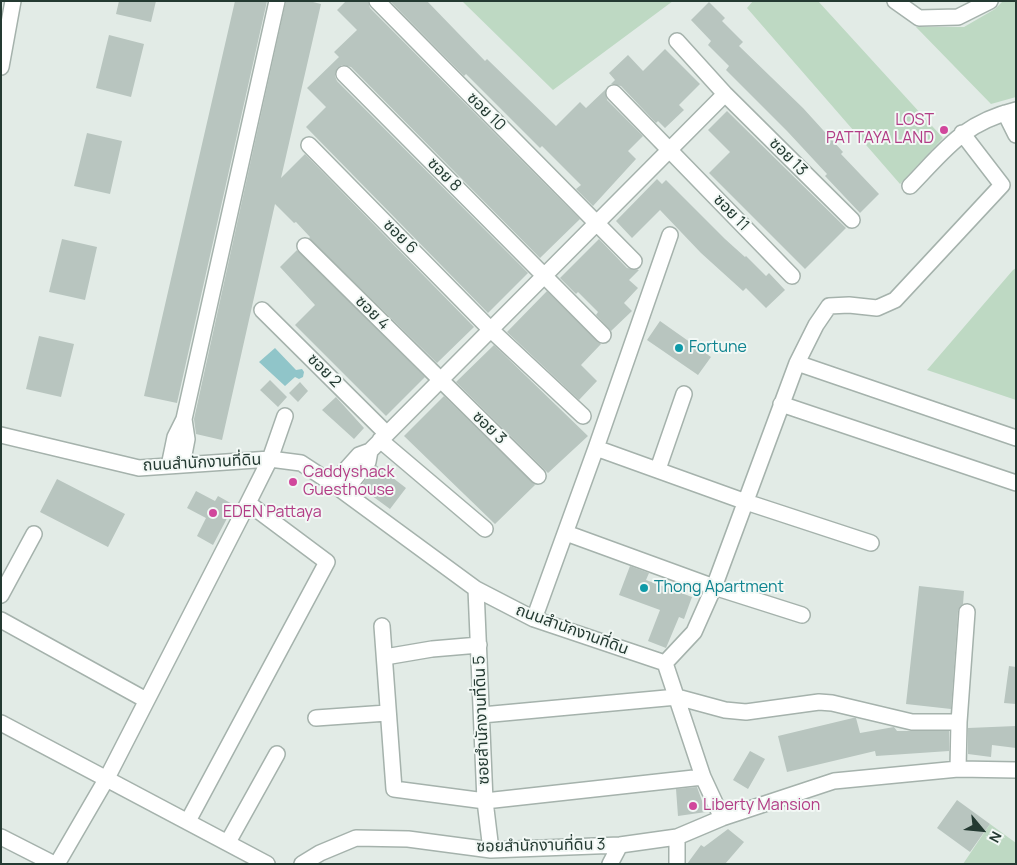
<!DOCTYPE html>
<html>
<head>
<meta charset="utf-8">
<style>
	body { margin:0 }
	#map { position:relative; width:1017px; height:865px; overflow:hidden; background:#e2ebe6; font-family:Manrope,sans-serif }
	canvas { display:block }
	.frame { position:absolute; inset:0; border:2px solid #243a32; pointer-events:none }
	.north { position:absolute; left:957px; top:805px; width:50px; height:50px; -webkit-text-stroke:4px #f2f8f5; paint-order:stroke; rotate:118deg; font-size:14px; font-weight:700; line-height:20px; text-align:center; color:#243a32 }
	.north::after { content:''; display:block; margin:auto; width:18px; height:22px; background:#243a32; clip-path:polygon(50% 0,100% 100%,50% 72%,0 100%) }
</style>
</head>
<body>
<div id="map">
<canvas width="1017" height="865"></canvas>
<div class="frame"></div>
<div class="north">N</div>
</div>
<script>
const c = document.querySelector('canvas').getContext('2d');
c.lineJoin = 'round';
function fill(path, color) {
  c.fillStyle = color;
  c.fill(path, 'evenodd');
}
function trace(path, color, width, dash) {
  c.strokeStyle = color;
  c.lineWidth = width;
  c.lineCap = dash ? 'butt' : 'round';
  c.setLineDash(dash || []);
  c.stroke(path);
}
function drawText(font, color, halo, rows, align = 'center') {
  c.font = font + ' Manrope,"Noto Sans Thai",sans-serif';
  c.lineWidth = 4;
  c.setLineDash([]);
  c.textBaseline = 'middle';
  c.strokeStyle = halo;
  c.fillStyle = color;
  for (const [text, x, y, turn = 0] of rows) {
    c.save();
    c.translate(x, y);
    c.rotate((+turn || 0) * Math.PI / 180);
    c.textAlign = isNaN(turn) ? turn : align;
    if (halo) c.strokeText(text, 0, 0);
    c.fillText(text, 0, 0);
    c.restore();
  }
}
fill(new Path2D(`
	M 462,1 L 673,1 L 553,90 Z
	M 753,1 L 818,1 L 943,138 L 900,184 L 747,8 Z
	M 1003,1 L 1016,1 L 1016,97 L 991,104 L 916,27 L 964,27 L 995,9 Z
	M 1016,268 L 1016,400 L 927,370 L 1013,270 Z
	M 990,824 L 1016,843 L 1016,864 L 963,864 Z`), '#bed9c3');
fill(new Path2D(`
	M 275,348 L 296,370 L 302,369 L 304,372 L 303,377 L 299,379 L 295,377 L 285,386 L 259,362 Z`), '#90c5c9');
fill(new Path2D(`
	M 119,1 L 156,1 L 151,22 L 116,14 Z
	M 235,1 L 267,1 L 177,403 L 144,396 Z
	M 286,1 L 309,1 L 321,4 L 281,178 L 305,154 L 474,327 L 437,363 L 309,238 L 310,237 L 296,222 L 294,223 L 275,204 L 222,440 L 196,434 L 194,419 Z
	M 346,1 L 368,1 L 370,8 L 580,219 L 540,258 L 351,67 L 342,65 L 337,68 L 335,76 L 337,81 L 528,273 L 488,313 L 306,127 L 326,107 L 307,88 L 339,57 L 334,52 L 357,30 L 337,10 Z
	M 390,1 L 427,1 L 485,61 L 487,59 L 556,126 L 580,102 L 586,108 L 606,89 L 607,100 L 643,136 L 628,151 L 636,159 L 593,206 L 576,189 L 581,185 L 542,146 L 540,148 L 466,74 L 464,76 Z
	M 709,2 L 725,18 L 722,21 L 743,42 L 739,46 L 803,108 L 843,152 L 841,154 L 879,194 L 860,213 L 825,176 L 827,174 L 787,131 L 726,70 L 729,66 L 708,45 L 711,41 L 691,20 Z
	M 109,35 L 144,44 L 131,97 L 96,88 Z
	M 665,49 L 700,84 L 679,105 L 684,110 L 665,128 L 658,121 L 656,123 L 621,86 L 611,84 L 615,80 L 609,73 L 628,55 L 643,71 Z
	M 727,111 L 846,228 L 805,269 L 709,173 L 730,152 L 708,130 Z
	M 87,133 L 122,141 L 110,194 L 74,186 Z
	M 657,179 L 662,184 L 666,180 L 725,239 L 745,257 L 746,256 L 766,276 L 769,273 L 785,290 L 766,308 L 746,288 L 743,291 L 701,253 L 660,210 L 632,238 L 616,221 Z
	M 62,239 L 97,247 L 85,300 L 49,292 Z
	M 599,239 L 627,268 L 639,270 L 629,280 L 638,288 L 624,303 L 632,311 L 611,331 L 596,315 L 598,312 L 578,292 L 576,294 L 560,278 Z
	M 297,250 L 425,377 L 386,416 L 295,325 L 315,305 L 280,267 Z
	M 547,291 L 601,344 L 581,365 L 597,381 L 579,400 L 507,332 Z
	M 660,321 L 711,357 L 698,375 L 647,340 Z
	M 39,336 L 74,344 L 61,397 L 26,389 Z
	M 494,345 L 588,436 L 548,473 L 456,382 Z
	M 270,380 L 287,397 L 278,407 L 260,390 Z
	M 300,382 L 308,391 L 298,402 L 289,393 Z
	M 444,396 L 535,485 L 495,524 L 404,436 Z
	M 336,397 L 364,428 L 354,439 L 322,410 Z
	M 376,465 L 406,488 L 390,509 L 360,487 Z
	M 57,479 L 125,514 L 108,547 L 40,512 Z
	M 196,491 L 215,501 L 218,496 L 234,505 L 213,545 L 197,536 L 206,518 L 187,508 Z
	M 630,566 L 649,573 L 646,580 L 692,597 L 684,619 L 679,617 L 666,648 L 648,641 L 660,610 L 619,595 Z
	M 919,586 L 964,591 L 963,604 L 958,611 L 951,709 L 906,704 Z
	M 1009,666 L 1016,667 L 1016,704 L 1004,703 Z
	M 853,718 L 856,718 L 860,733 L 894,727 L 897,731 L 949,731 L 949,751 L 876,756 L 875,751 L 787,772 L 778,736 Z
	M 1016,726 L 1016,748 L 992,745 L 991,757 L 968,754 L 968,728 Z
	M 750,751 L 765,759 L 748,789 L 733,780 Z
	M 697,787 L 706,812 L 678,816 L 676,789 Z
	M 957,800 L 990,824 L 970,852 L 937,828 Z
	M 728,829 L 744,842 L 725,864 L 687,864 L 701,845 L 704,847 Z`), '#b8c5bf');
const minor = new Path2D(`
	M 377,1 L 634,261
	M 895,1 L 919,18 L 958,17 L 990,1
	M 677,41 L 725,94 L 852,220
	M 1,67 L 13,1
	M 344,74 L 603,335
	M 614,93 L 792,276
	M 1005,113 L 1016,135
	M 309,145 L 490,329 L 583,416
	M 910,186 C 946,149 963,123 1016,110
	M 305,246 L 538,476
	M 262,310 L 386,433
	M 797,363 L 1016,438
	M 781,404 L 1016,483
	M 1,435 L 139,468 L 270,459 L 301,463 L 333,484 L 476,589 L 534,619 L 665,663 L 703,777 L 722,818 L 834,781 L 958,769 L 1016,770
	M 380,440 L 485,529
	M 596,448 L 746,502 L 871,543
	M 182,465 L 187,439 L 184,419
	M 169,466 L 175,437 L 184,419 L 277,1
	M 658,469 L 684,394
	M 333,484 L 359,455 L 370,451 L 725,94
	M 344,492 L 368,462 L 370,451
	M 566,533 L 714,587 L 802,615
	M 476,589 L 485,801 L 491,850
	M 1,595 L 34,534
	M 534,619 L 596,448 L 670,235
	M 1,620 L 146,700
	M 382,626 L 394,789 L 485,801 L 703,777
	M 385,657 L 432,649 L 479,645
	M 665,663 L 694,632 L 714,587 L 797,363 L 816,325 L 829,306 L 849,305 L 877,308 L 895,300 L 1002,185 L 962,133
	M 482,715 L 677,697 L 725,710 L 746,712 L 819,702 L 832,703 L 912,722 L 959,722
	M 316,718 L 387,713
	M 1,723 L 267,864
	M 958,769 L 959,722 L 967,612
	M 188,821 L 327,562 L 248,503
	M 1,837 L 54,864
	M 228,842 L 277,754
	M 57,864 L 107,778 L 248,503 L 270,459 L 285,416
	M 302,864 L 320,853 L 356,838 L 408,839 L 491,850 L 620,845 L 677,837 L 722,818
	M 610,864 L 620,845
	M 677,864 L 677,837`);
trace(minor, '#a5b2ac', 18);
trace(minor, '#fff', 15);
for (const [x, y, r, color] of [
	[944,130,5,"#d1479c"],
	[679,348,5,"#0f9aa8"],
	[293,482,5,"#d1479c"],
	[213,513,5,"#d1479c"],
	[644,588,5,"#0f9aa8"],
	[693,806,5,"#d1479c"]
]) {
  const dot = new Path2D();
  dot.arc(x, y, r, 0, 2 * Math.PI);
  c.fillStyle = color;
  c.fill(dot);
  trace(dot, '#f2f8f5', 2);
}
drawText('16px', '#243a32', '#f2f8f5', [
	["ซอย 10",486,112,45],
	["ซอย 13",788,157,45],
	["ซอย 8",444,175,45],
	["ซอย 11",731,213,46],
	["ซอย 6",400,237,45],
	["ซอย 4",372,313,45],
	["ซอย 2",324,371,45],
	["ซอย 3",489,428,44],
	["ถนนสำนักงานที่ดิน",202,463,-3],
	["ถนนสำนักงานที่ดิน",572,630,20],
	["ซอยสำนักงานที่ดิน 5",482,720,-92],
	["ซอยสำนักงานที่ดิน 3",541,846,-1]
]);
drawText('16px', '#b23c85', '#f2f8f5', [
	["LOST",934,121,"right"],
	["PATTAYA LAND",934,139,"right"],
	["Caddyshack",303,473],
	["Guesthouse",303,491],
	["EDEN Pattaya",223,513],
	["Liberty Mansion",703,806]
], 'left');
drawText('16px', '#0d838f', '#f2f8f5', [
	["Fortune",689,348],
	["Thong Apartment",654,588]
], 'left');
</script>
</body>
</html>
